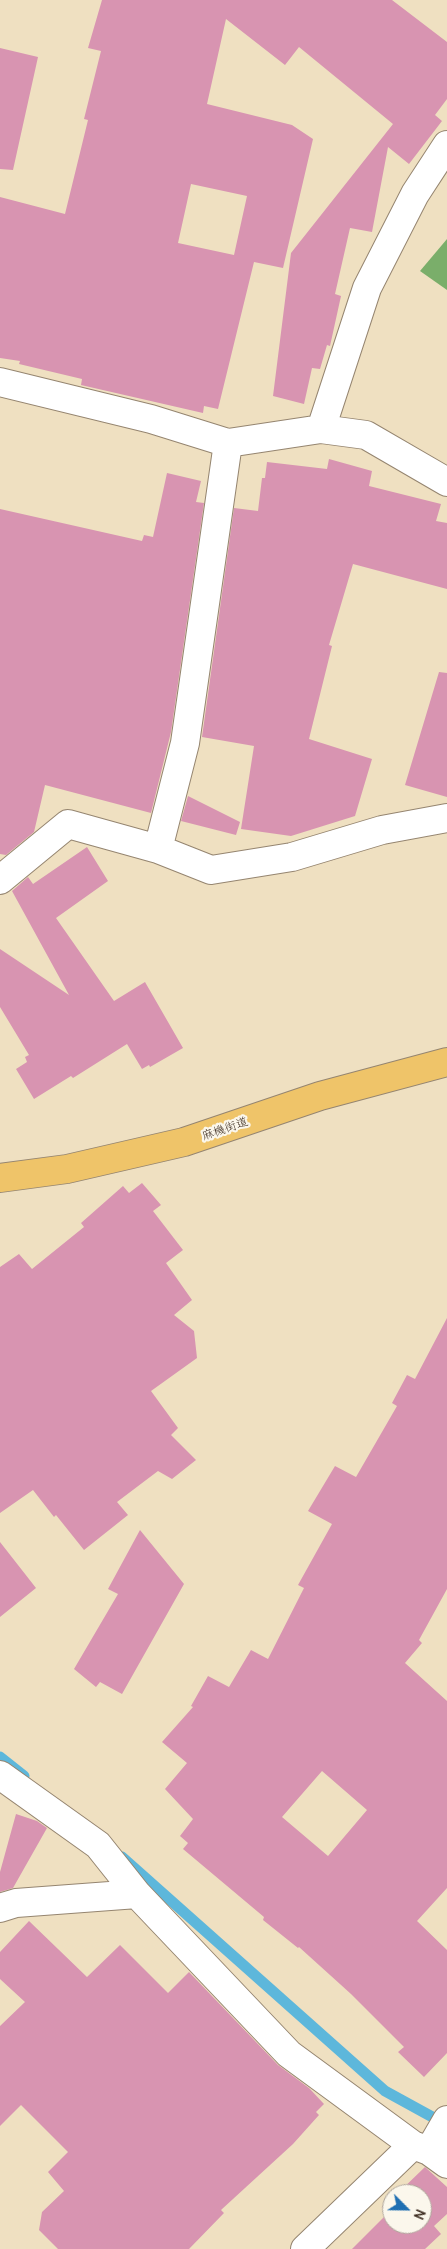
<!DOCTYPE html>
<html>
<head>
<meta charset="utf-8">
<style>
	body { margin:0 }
	#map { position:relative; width:447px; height:2249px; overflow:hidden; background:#efe0c1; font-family:Delius,sans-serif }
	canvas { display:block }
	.north { position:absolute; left:382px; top:2184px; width:50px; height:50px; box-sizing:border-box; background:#fbf7ec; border:1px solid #aea59a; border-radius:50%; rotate:113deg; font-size:14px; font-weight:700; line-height:20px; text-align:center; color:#3b2a1e }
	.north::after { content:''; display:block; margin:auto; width:18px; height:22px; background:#1f6fb2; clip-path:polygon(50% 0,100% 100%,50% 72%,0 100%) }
</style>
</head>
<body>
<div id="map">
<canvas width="447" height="2249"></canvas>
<div class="north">N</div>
</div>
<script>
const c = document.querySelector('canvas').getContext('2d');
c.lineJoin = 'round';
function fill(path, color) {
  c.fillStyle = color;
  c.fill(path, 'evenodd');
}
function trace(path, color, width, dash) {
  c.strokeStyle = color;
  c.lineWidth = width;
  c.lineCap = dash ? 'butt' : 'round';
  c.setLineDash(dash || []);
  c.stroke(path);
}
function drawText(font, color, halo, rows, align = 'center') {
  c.font = font + ' Delius,"Klee One",sans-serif';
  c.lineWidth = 4.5;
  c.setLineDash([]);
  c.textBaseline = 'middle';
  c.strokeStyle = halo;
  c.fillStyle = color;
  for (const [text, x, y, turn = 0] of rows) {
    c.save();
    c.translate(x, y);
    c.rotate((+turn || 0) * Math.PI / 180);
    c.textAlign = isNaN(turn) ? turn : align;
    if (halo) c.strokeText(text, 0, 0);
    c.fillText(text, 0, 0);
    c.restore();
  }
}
fill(new Path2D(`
	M 447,239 L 447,290 L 420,271 Z`), '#7aae6a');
trace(new Path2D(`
	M 0,1757 L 24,1776
	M 122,1857 L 385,2091 L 445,2124`), '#5db7db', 11);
fill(new Path2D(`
	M 102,0 L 392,0 L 447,42 L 447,99 L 435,115 L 442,121 L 409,164 L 388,147 L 372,232 L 350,228 L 335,294 L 341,296 L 330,346 L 327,345 L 320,369 L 312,368 L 304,404 L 273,396 L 291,253 L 393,124 L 299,47 L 285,65 L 226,19 L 207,104 L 292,125 L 313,139 L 283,268 L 254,262 L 218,409 L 204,406 L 203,413 L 81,385 L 82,379 L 19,364 L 20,361 L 0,358 L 0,197 L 65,214 L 88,120 L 84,119 L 101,51 L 88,48 ZM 191,184 L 247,196 L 234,255 L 178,243 Z
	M 0,48 L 38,57 L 13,170 L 0,169 Z
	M 329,459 L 372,471 L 369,486 L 441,504 L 436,521 L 447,523 L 447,589 L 353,564 L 329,645 L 332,646 L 309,739 L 372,759 L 355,816 L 291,836 L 241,829 L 254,746 L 202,737 L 234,508 L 258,511 L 262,478 L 265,478 L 267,462 L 327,469 Z
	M 167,473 L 201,481 L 196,502 L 204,503 L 171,732 L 151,813 L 45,785 L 34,832 L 6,855 L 0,854 L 0,509 L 142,541 L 144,535 L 153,537 Z
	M 439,672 L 447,673 L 447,797 L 405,785 Z
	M 188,796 L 240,822 L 236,835 L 181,821 Z
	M 87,847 L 108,881 L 56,918 L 114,1001 L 145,982 L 183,1048 L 150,1067 L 149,1065 L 142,1069 L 127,1044 L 73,1078 L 71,1076 L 34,1099 L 16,1069 L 27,1062 L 25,1057 L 29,1055 L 0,1007 L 0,949 L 69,995 L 12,891 L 28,877 L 33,884 Z
	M 142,1183 L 161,1205 L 153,1211 L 183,1250 L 166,1263 L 192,1300 L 174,1315 L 194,1331 L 197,1358 L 151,1391 L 178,1428 L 171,1435 L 196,1460 L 172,1479 L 158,1471 L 117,1502 L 128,1515 L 84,1550 L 56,1515 L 54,1517 L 33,1490 L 0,1513 L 0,1267 L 19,1254 L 32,1269 L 84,1227 L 81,1223 L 123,1186 L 129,1193 Z
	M 447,1318 L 447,1589 L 419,1640 L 422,1643 L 405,1663 L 447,1701 L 447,1888 L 417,1921 L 447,1950 L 447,2053 L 424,2077 L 398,2052 L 404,2047 L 351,1994 L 299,1947 L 298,1948 L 263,1920 L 264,1917 L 183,1849 L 188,1843 L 180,1836 L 193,1819 L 165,1789 L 187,1763 L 162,1742 L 193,1707 L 191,1706 L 208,1676 L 229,1687 L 251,1650 L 268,1659 L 304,1588 L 298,1585 L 332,1524 L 308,1511 L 335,1466 L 356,1477 L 397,1406 L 392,1403 L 407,1375 L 415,1379 ZM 322,1771 L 367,1810 L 328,1856 L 282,1817 Z
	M 140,1530 L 184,1584 L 122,1694 L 100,1682 L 96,1687 L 74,1669 L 118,1594 L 108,1589 Z
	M 0,1542 L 36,1588 L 0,1617 Z
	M 16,1814 L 37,1821 L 47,1828 L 13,1888 L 0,1892 L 0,1872 Z
	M 29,1921 L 87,1977 L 120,1945 L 168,1993 L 189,1972 L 278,2065 L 309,2088 L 324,2104 L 316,2112 L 319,2115 L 293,2144 L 221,2210 L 224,2213 L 189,2249 L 58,2249 L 39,2230 L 42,2212 L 64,2191 L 48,2172 L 68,2152 L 21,2105 L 0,2126 L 0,2026 L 25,2002 L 0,1979 L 0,1952 Z
	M 425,2167 L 447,2187 L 447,2214 L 434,2226 L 441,2234 L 425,2249 L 352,2249 L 388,2213 L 382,2207 L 392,2198 L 392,2224 L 422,2224 L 422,2194 L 397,2194 Z`), '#d894b1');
const street = new Path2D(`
	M 0,382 L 151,419 L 228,443 L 321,429 L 366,435 L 447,482
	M 321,429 L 367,288 L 415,194 L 447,145
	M 158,849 L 185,743 L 228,443
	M 0,880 L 68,824 L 158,849 L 211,870 L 292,857 L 382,830 L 447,818
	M 0,1775 L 98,1845 L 137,1894 L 289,2054 L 413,2145 L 429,2151 L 447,2164
	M 0,1908 L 16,1903 L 137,1894
	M 429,2151 L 447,2120
	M 305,2249 L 413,2145`);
const primary = new Path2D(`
	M 0,1178 L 67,1169 L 184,1142 L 320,1096 L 447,1062`);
trace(street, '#958570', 30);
trace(primary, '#958570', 30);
trace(street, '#fff', 28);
trace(primary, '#efc469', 28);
drawText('12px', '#3b2a1e', '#fbf7ec', [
	["麻機街道",225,1129,-19]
]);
</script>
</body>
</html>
